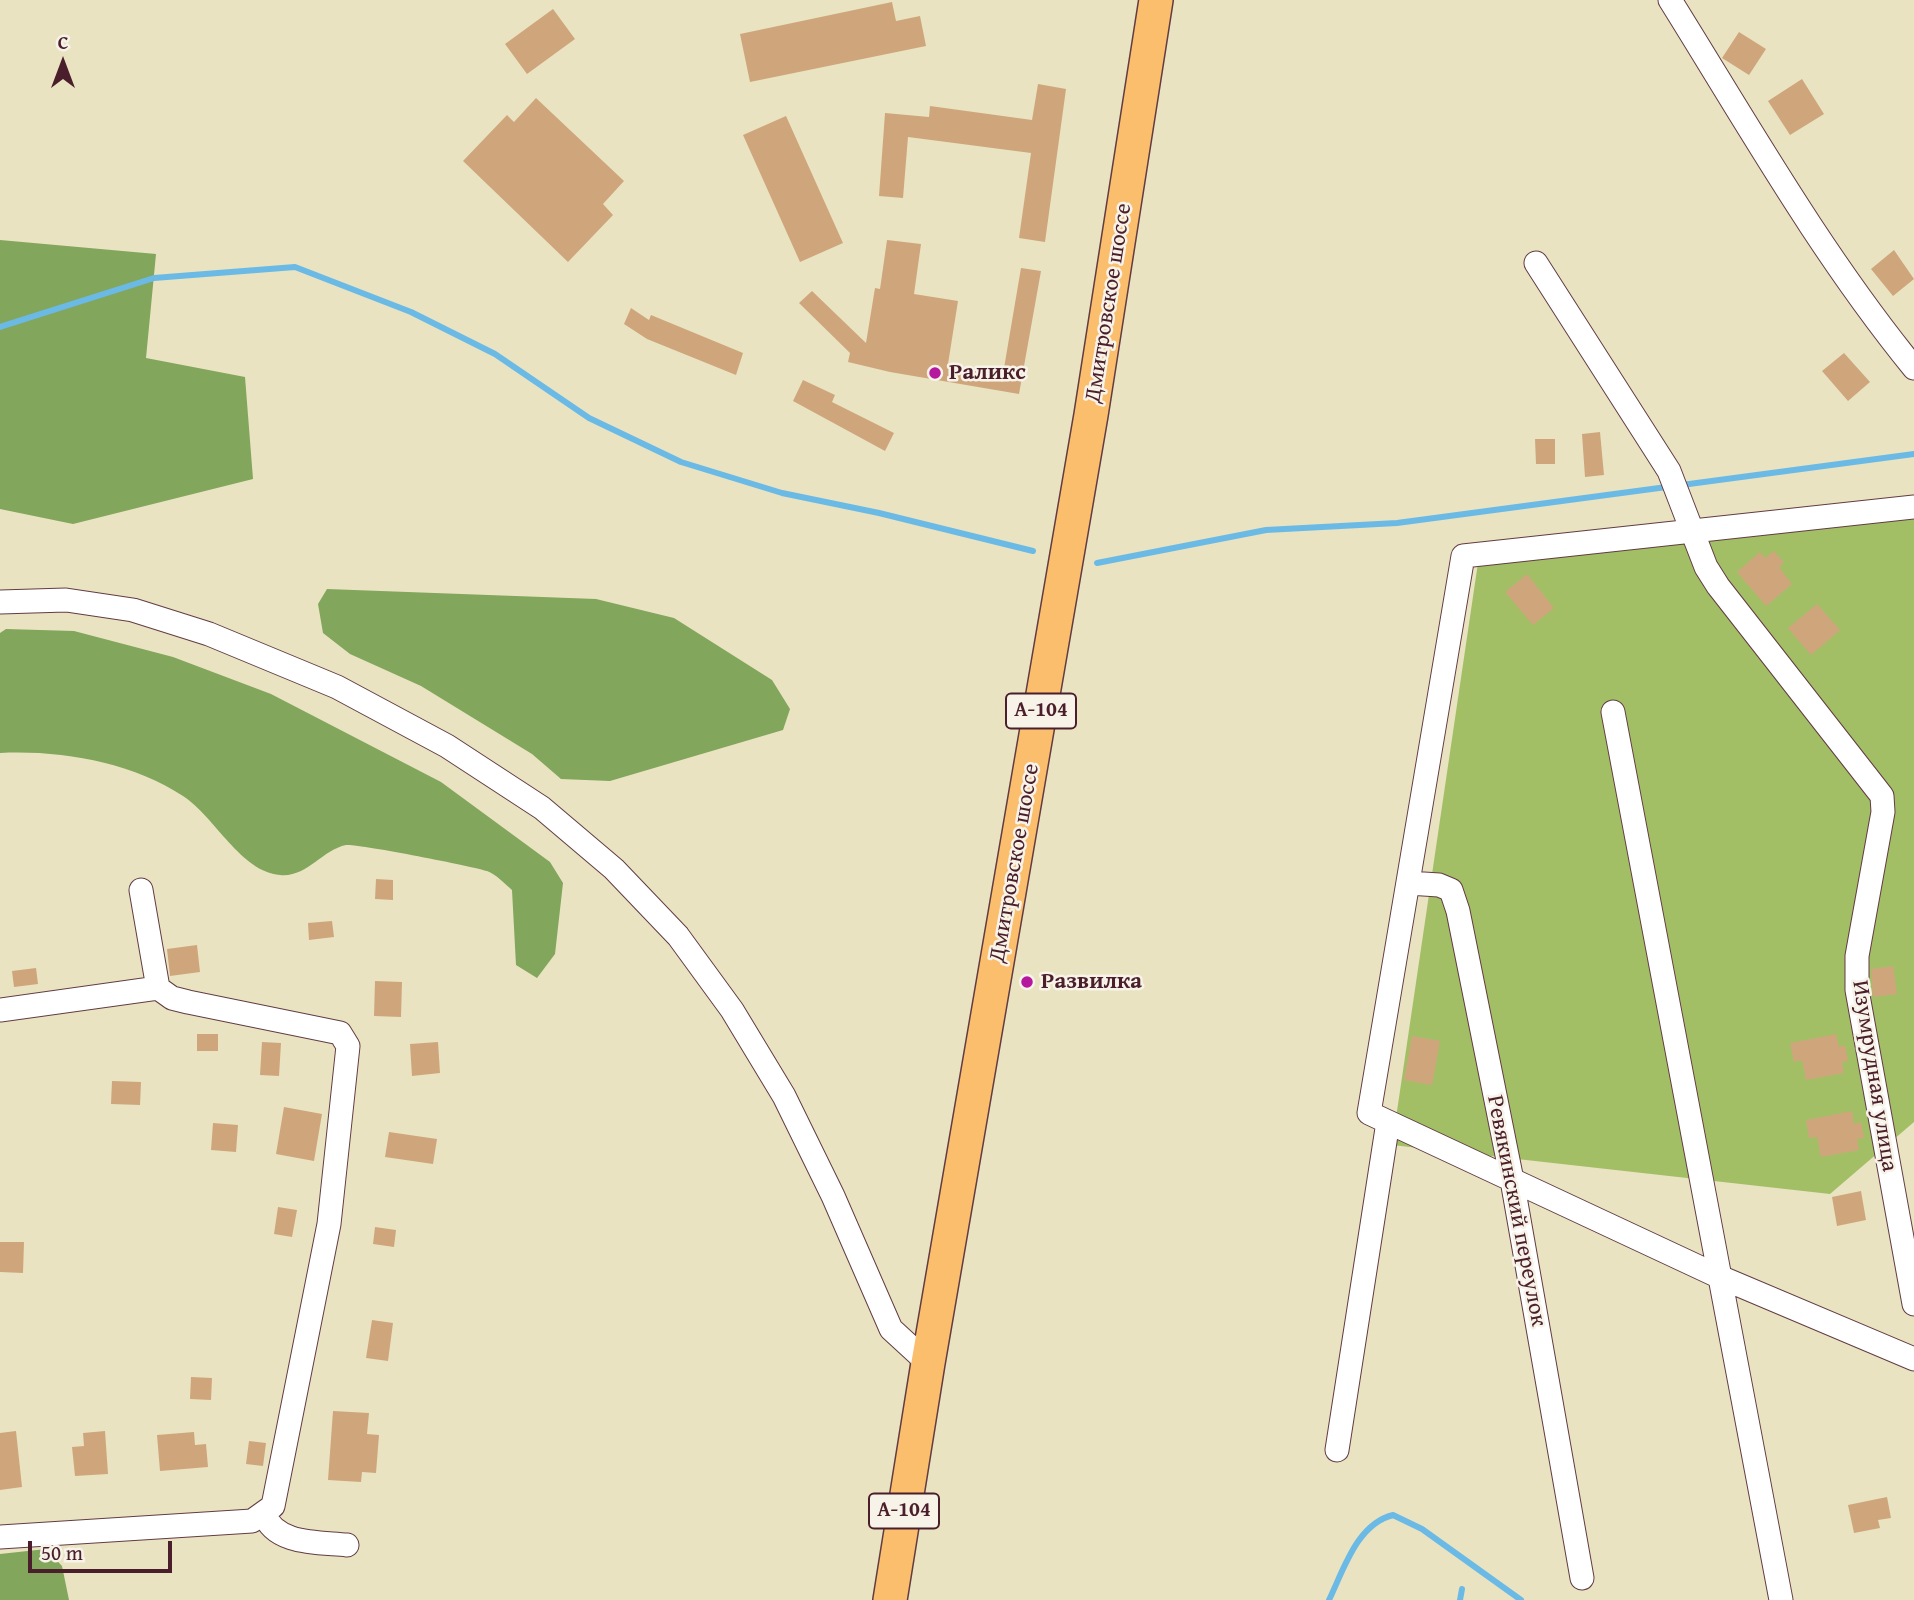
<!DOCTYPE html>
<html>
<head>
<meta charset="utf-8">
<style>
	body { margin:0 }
	#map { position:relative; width:1914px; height:1600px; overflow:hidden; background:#e9e3c2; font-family:"Gentium Book Plus",serif }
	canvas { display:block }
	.north { position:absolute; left:28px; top:28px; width:70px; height:70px; -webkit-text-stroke:5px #f7f3e8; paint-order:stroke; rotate:0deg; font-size:19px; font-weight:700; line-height:28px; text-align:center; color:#4a1f2b }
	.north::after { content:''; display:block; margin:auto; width:24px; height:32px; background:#4a1f2b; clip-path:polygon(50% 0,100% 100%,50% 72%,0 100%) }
	.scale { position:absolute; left:28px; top:1541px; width:144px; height:32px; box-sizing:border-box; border:4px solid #4a1f2b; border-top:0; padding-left:9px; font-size:21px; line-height:24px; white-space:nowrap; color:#4a1f2b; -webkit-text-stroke:5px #f7f3e8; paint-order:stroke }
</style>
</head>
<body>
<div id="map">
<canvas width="1914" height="1600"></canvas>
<div class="north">С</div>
<div class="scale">50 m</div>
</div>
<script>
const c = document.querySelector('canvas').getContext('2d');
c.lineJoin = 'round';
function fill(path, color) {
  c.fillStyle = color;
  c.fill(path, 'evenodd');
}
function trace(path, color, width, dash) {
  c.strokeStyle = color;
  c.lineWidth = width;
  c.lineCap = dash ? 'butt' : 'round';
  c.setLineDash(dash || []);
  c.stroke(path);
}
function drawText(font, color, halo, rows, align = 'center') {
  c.font = font + ' "Gentium Book Plus",serif';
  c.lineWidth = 5;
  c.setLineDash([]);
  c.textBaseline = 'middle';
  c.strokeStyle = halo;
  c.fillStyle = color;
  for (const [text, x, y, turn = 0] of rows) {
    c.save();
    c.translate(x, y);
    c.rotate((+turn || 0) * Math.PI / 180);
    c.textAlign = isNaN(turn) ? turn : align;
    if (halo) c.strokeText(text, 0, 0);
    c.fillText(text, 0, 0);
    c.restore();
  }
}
fill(new Path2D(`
	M 1914,498 L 1914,1122 L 1830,1194 L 1392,1145 L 1479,556 Z`), '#a3bf66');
fill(new Path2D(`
	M 0,240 L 156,254 L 146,358 L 245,377 L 253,479 L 73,524 L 0,509 Z
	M 327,589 L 596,599 L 674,618 L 772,680 L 790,709 L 783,730 L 610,781 L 561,779 L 532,754 L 421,686 L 350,654 L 323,633 L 318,604 Z
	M 6,629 L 74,631 L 173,657 L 271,694 L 441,782 L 550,862 L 563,883 L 555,954 L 537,978 L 516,965 L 512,890 C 505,884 496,874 487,871 C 472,866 355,843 346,845 C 322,850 306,878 280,875 C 241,872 215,817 183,796 C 131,762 61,750 0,753 L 0,633 Z
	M 46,1549 L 62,1566 L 69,1600 L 0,1600 L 0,1554 Z`), '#82a65b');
trace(new Path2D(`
	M 0,327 L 154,278 L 295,267 L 411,312 L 495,354 L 589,418 L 681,462 L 782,493 L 879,513 L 1033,551
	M 1097,563 L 1266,530 L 1397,523 L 1914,454
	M 1329,1600 C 1344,1569 1357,1524 1393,1515 L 1422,1529 L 1521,1600
	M 1460,1600 L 1462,1589`), '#6bbae5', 6);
fill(new Path2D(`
	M 892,2 L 896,21 L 920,16 L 926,46 L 750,82 L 740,34 Z
	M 553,9 L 575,39 L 527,74 L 505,44 Z
	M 1739,32 L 1766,49 L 1749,75 L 1722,58 Z
	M 1802,79 L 1824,114 L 1790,135 L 1768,101 Z
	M 1038,84 L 1066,89 L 1045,242 L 1019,238 L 1031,153 L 908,137 L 903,198 L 879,196 L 885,113 L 929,117 L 930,106 L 1032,120 Z
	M 536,98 L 624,181 L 603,204 L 613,215 L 568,262 L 463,161 L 507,115 L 514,122 Z
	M 786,116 L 843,243 L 800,262 L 743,135 Z
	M 887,240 L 921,244 L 914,294 L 958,301 L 948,364 L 1003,374 L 1021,268 L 1041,271 L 1019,394 L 890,372 L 848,362 L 850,353 L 799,303 L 812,291 L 866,343 L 875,288 L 880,289 Z
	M 1894,250 L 1914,279 L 1893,296 L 1871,269 Z
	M 631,308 L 649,320 L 651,315 L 743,353 L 736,375 L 647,339 L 624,324 Z
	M 1844,353 L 1870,382 L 1848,401 L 1822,371 Z
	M 803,380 L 835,395 L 832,402 L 894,433 L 885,451 L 793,401 Z
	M 1600,432 L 1604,475 L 1585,477 L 1582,434 Z
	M 1535,439 L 1555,439 L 1555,464 L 1536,464 Z
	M 1774,551 L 1784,563 L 1779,567 L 1792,584 L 1766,606 L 1737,572 L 1760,552 L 1765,558 Z
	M 1527,574 L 1554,608 L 1533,625 L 1505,592 Z
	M 1817,604 L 1840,630 L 1811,655 L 1788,628 Z
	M 376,879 L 393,880 L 393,900 L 375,899 Z
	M 332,921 L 334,937 L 309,940 L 308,923 Z
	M 197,945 L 200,972 L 170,976 L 167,949 Z
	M 1893,966 L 1897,994 L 1873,997 L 1871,969 Z
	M 36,968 L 38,984 L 14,987 L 12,971 Z
	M 375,981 L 402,982 L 401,1017 L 374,1016 Z
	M 197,1034 L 218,1034 L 218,1051 L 197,1051 Z
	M 1836,1034 L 1839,1047 L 1845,1045 L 1848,1061 L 1842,1062 L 1844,1073 L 1806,1080 L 1802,1060 L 1794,1062 L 1790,1043 Z
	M 1412,1036 L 1440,1041 L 1432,1085 L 1404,1080 Z
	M 262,1042 L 281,1043 L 279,1076 L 260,1075 Z
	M 438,1042 L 440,1073 L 412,1076 L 410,1044 Z
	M 112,1081 L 141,1082 L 140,1105 L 111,1104 Z
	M 284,1107 L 322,1114 L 314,1161 L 276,1154 Z
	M 1852,1111 L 1854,1124 L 1861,1122 L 1864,1138 L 1857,1139 L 1859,1150 L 1821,1157 L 1817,1137 L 1809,1138 L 1806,1120 Z
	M 213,1123 L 238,1125 L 236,1152 L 211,1150 Z
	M 389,1132 L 437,1139 L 433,1164 L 385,1157 Z
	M 1861,1191 L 1866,1220 L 1837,1226 L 1832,1197 Z
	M 278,1207 L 297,1210 L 292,1237 L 274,1234 Z
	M 375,1227 L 396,1230 L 394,1247 L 373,1244 Z
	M 0,1242 L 24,1242 L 23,1273 L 0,1272 Z
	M 372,1320 L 393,1323 L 388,1361 L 366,1358 Z
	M 191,1377 L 212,1378 L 211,1400 L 190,1399 Z
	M 333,1411 L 369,1413 L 367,1434 L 379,1435 L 376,1473 L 362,1472 L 361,1482 L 328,1480 Z
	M 16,1431 L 22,1487 L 0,1490 L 0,1433 Z
	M 105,1431 L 108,1474 L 75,1476 L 72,1447 L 84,1446 L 83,1433 Z
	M 194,1432 L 195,1445 L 206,1444 L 208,1467 L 160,1471 L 157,1435 Z
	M 249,1441 L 266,1443 L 263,1466 L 246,1464 Z
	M 1887,1497 L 1891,1518 L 1878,1520 L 1880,1528 L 1854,1533 L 1848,1505 Z`), '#cfa67b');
const minor = new Path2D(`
	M 1670,0 C 1748,125 1821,254 1914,368
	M 1536,263 L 1669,471 L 1706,567 L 1718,586 L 1882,796 L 1883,812 L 1857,956 L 1857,990 L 1914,1304
	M 1914,507 L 1463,556 L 1369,1113 L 1720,1277 L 1914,1359
	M 0,602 L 66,600 L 133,610 L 209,634 L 337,687 L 447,746 L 542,808 L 614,869 L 678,936 L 732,1010 L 784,1096 L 833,1196 L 891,1329 L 928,1363
	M 1613,712 L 1781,1600
	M 1408,883 L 1439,885 L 1451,890 L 1458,911 L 1512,1180 L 1582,1578
	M 0,1010 L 158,988
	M 1337,1450 L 1388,1122
	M 264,1513 C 274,1545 319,1542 347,1545
	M 0,1537 L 252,1521 L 273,1506 L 329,1224 L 348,1046 L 340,1033 L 188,1002 L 172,998 L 158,988 L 141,890`);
const highway = new Path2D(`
	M 890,1600 L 928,1363 L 1091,415 L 1156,0`);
trace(minor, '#623c42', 25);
trace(highway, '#623c42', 36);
trace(minor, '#fff', 23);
trace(highway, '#fabe6d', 33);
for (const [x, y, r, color] of [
	[935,373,7,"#b5179e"],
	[1027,982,7,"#b5179e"]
]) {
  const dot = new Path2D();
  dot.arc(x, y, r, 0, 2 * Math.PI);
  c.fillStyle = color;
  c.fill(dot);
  trace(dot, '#f7f3e8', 2.5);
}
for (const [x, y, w] of [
	[1041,711,70],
	[904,1511,70]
]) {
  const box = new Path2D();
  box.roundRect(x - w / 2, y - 17.5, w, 35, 5);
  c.fillStyle = '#f7f3e8';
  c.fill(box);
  trace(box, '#4a1f2b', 2);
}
drawText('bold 21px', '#4a1f2b', null, [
	["А-104",1041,711],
	["А-104",904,1511]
]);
drawText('23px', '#4a1f2b', '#f7f3e8', [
	["Дмитровское шоссе",1109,303,-81],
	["Дмитровское шоссе",1015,863,-80],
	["Изумрудная улица",1874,1076,81],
	["Ревякинский переулок",1516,1211,79]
]);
drawText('bold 23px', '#4a1f2b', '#f7f3e8', [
	["Раликс",949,373],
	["Развилка",1041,982]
], 'left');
</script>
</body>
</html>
